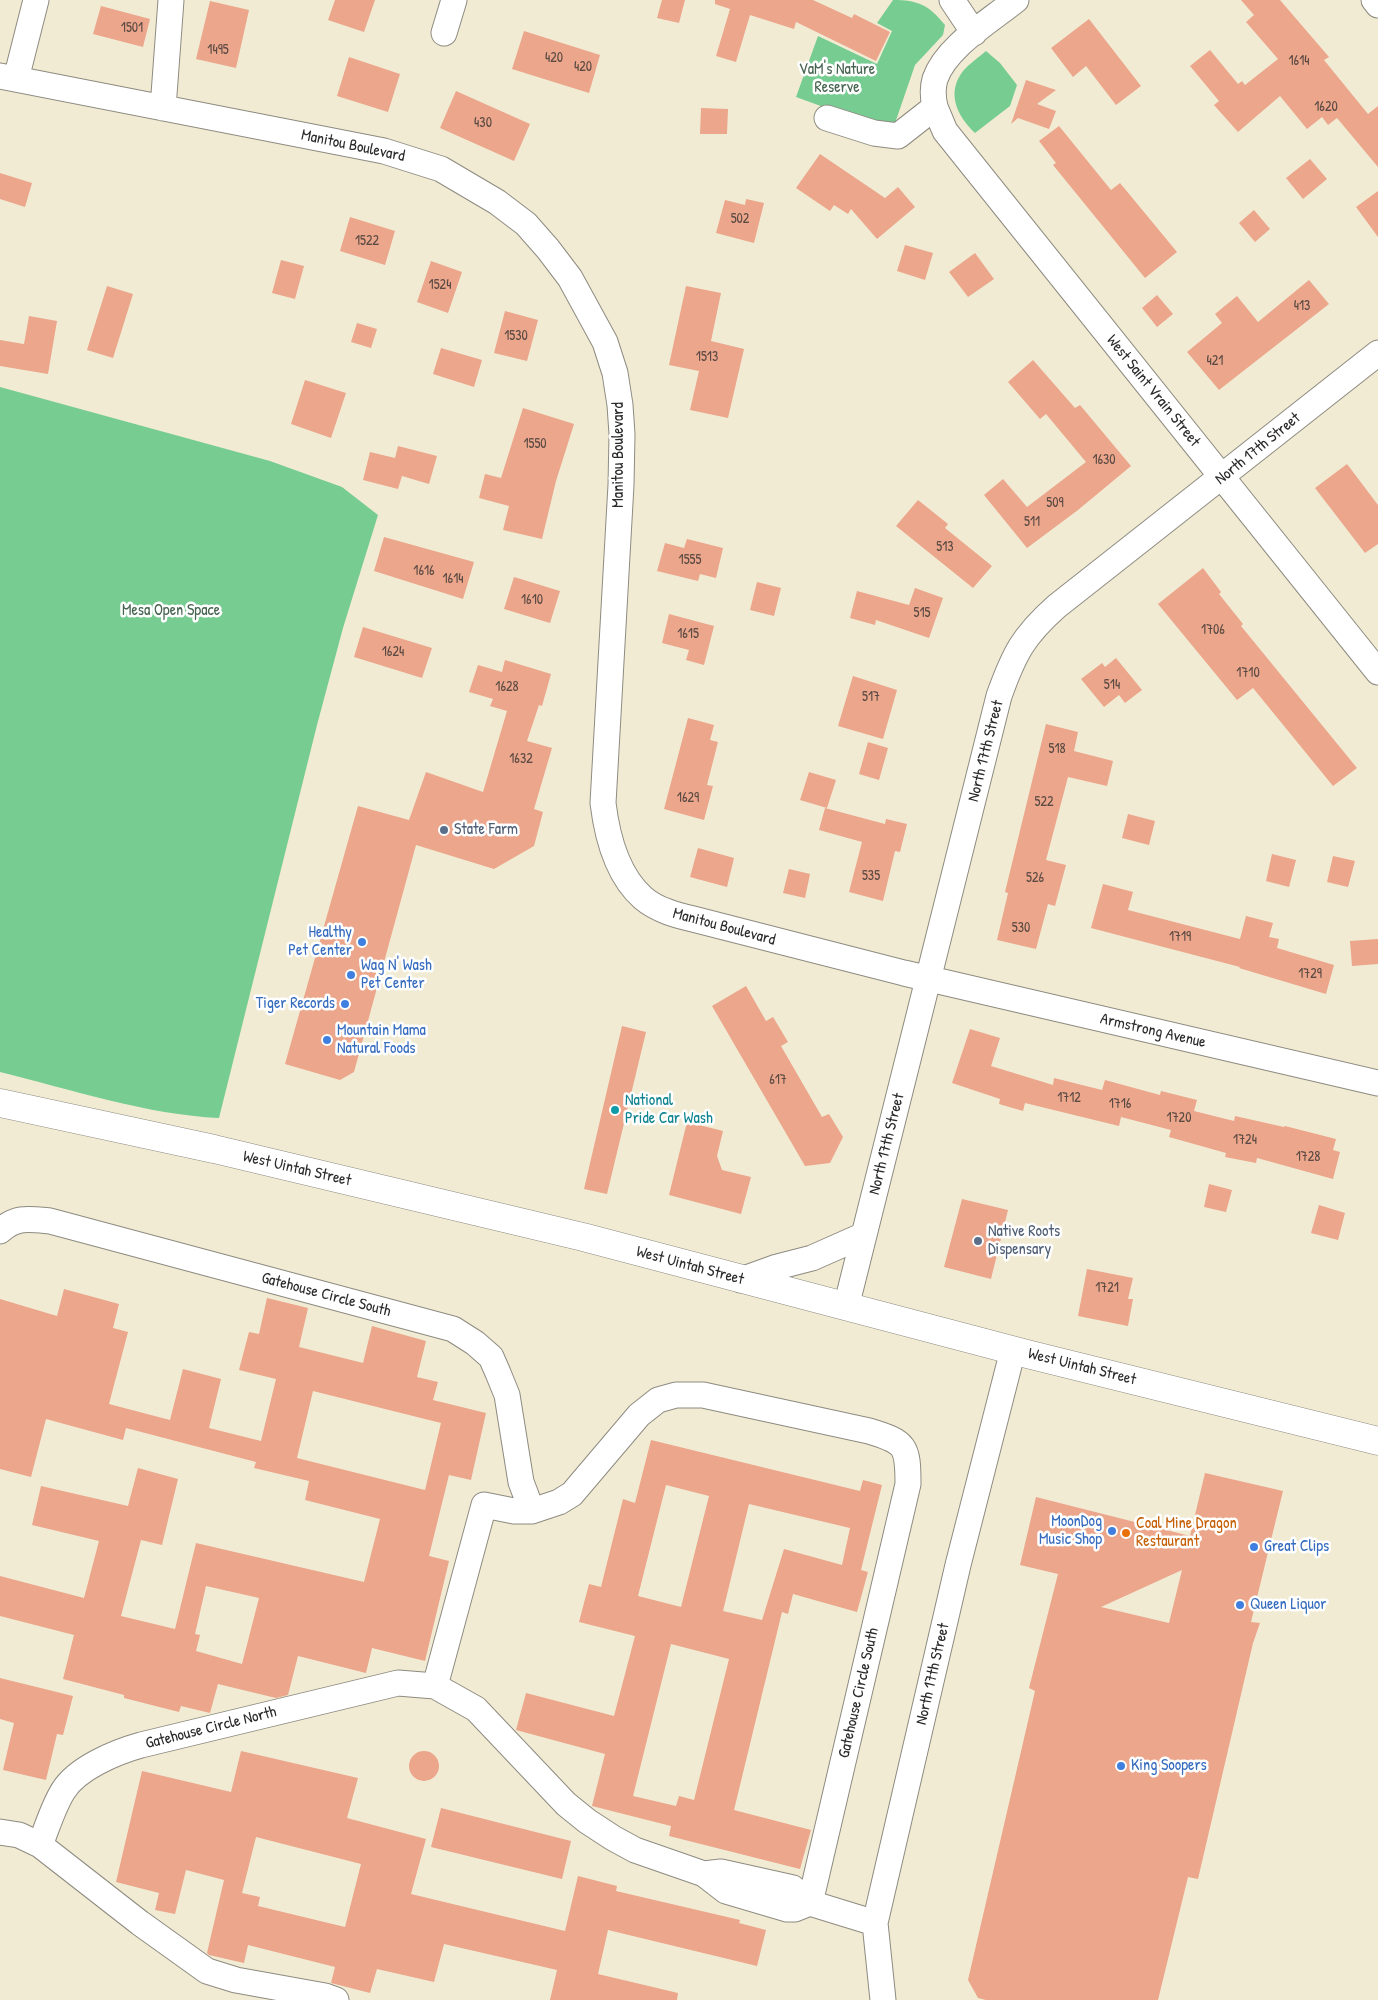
<!DOCTYPE html>
<html>
<head>
<meta charset="utf-8">
<style>
	body { margin:0 }
	canvas { display:block; background:#f1ebd4 }
</style>
</head>
<body>
<canvas width="1378" height="2000"></canvas>
<script>
const c = document.querySelector('canvas').getContext('2d');
c.lineJoin = 'round';
function fill(path, color) {
  c.fillStyle = color;
  c.fill(path, 'evenodd');
}
function trace(path, color, width, dash) {
  c.strokeStyle = color;
  c.lineWidth = width;
  c.lineCap = dash ? 'butt' : 'round';
  c.setLineDash(dash || []);
  c.stroke(path);
}
function drawText(font, color, halo, rows, align = 'center') {
  c.font = font + ' "Patrick Hand",sans-serif';
  c.lineWidth = 5;
  c.setLineDash([]);
  c.textBaseline = 'middle';
  c.strokeStyle = halo;
  c.fillStyle = color;
  for (const [text, x, y, turn = 0] of rows) {
    c.save();
    c.translate(x, y);
    c.rotate((+turn || 0) * Math.PI / 180);
    c.textAlign = isNaN(turn) ? turn : align;
    if (halo) c.strokeText(text, 0, 0);
    c.fillText(text, 0, 0);
    c.restore();
  }
}
fill(new Path2D(`
	M 893,0 C 918,0 929,5 945,25 L 943,35 L 915,65 L 892,132 L 796,97 L 818,36 L 877,64 L 892,31 L 877,23 Z
	M 986,51 L 1000,63 L 1017,85 L 1010,106 L 975,133 C 957,116 946,93 963,71 C 969,64 979,57 986,51 Z
	M 0,387 L 270,461 L 342,487 L 378,515 L 343,628 L 317,725 L 219,1118 C 148,1115 69,1089 0,1072 Z`), '#77cd91');
fill(new Path2D(`
	M 335,0 L 375,0 L 364,32 L 328,20 Z
	M 662,0 L 685,0 L 679,23 L 657,18 Z
	M 715,0 L 813,0 L 852,18 L 854,14 L 890,32 L 876,61 L 796,22 L 794,29 L 750,15 L 736,62 L 716,56 L 730,9 L 715,4 Z
	M 1241,0 L 1280,0 L 1329,57 L 1324,60 L 1368,114 L 1378,106 L 1378,167 L 1337,118 L 1328,125 L 1322,117 L 1307,129 L 1280,96 L 1238,132 L 1214,105 L 1219,101 L 1190,66 L 1210,50 L 1238,84 L 1242,81 L 1245,85 L 1278,59 L 1246,22 L 1254,15 Z
	M 210,1 L 249,10 L 236,68 L 196,59 Z
	M 101,6 L 150,19 L 143,47 L 93,34 Z
	M 1089,19 L 1141,86 L 1116,105 L 1086,66 L 1073,77 L 1051,48 Z
	M 524,31 L 600,55 L 589,93 L 512,69 Z
	M 349,57 L 400,74 L 388,112 L 337,96 Z
	M 1026,80 L 1056,90 L 1037,104 L 1056,111 L 1049,129 L 1018,118 L 1011,124 Z
	M 456,91 L 530,124 L 514,161 L 440,128 Z
	M 701,108 L 728,109 L 727,134 L 700,134 Z
	M 1059,126 L 1111,190 L 1120,183 L 1177,252 L 1145,278 L 1053,165 L 1056,163 L 1039,141 Z
	M 820,154 L 885,198 L 898,187 L 915,207 L 877,239 L 851,209 L 848,214 L 834,205 L 830,211 L 796,188 Z
	M 1310,159 L 1327,179 L 1303,199 L 1286,178 Z
	M 0,173 L 32,183 L 25,207 L 0,199 Z
	M 1378,191 L 1378,237 L 1356,207 Z
	M 746,199 L 764,203 L 754,243 L 716,233 L 725,200 L 745,205 Z
	M 1254,210 L 1270,229 L 1255,242 L 1239,223 Z
	M 350,217 L 395,231 L 385,265 L 340,251 Z
	M 905,245 L 933,253 L 925,280 L 897,271 Z
	M 975,253 L 994,279 L 968,297 L 949,272 Z
	M 281,260 L 304,266 L 295,299 L 272,293 Z
	M 431,261 L 462,272 L 448,313 L 417,302 Z
	M 1309,280 L 1329,304 L 1219,390 L 1187,352 L 1222,323 L 1215,314 L 1237,296 L 1258,322 Z
	M 107,286 L 133,294 L 113,358 L 87,350 Z
	M 686,286 L 721,293 L 711,341 L 744,349 L 728,418 L 690,410 L 699,371 L 669,365 Z
	M 1157,295 L 1173,314 L 1157,327 L 1142,308 Z
	M 505,311 L 538,320 L 527,361 L 494,353 Z
	M 29,316 L 57,321 L 48,374 L 0,366 L 0,340 L 24,344 Z
	M 357,323 L 377,329 L 371,348 L 351,342 Z
	M 441,348 L 482,360 L 474,387 L 433,374 Z
	M 1033,360 L 1075,408 L 1080,405 L 1131,466 L 1078,510 L 1027,548 L 984,495 L 1003,479 L 1027,507 L 1086,462 L 1046,414 L 1040,419 L 1008,382 Z
	M 305,380 L 346,393 L 331,438 L 291,424 Z
	M 523,408 L 574,424 L 556,481 L 542,539 L 503,530 L 509,506 L 479,498 L 485,474 L 501,478 Z
	M 398,446 L 437,456 L 429,484 L 402,476 L 398,489 L 363,480 L 370,452 L 395,458 Z
	M 1347,464 L 1378,505 L 1378,544 L 1365,553 L 1315,488 Z
	M 918,500 L 948,524 L 945,528 L 992,566 L 973,588 L 896,526 Z
	M 384,537 L 474,562 L 463,599 L 374,571 Z
	M 687,539 L 723,548 L 716,578 L 700,574 L 698,581 L 657,571 L 665,543 L 684,548 Z
	M 1203,568 L 1221,592 L 1219,594 L 1243,624 L 1241,626 L 1357,768 L 1333,786 L 1253,688 L 1237,700 L 1158,604 Z
	M 514,577 L 560,591 L 550,623 L 504,609 Z
	M 757,582 L 781,588 L 774,616 L 750,610 Z
	M 915,588 L 943,598 L 929,638 L 876,620 L 875,625 L 850,618 L 857,591 L 909,605 Z
	M 669,614 L 714,626 L 704,665 L 686,660 L 689,650 L 662,643 Z
	M 363,627 L 432,648 L 422,678 L 354,657 Z
	M 1116,658 L 1142,690 L 1125,703 L 1119,695 L 1104,707 L 1081,679 L 1102,663 L 1105,667 Z
	M 505,660 L 551,674 L 542,706 L 539,705 L 527,741 L 552,748 L 534,809 L 543,812 L 534,846 L 494,869 L 416,845 L 354,1072 L 340,1080 L 285,1064 L 358,806 L 409,820 L 426,772 L 483,792 L 507,711 L 490,706 L 493,699 L 469,692 L 478,665 L 502,672 Z
	M 853,676 L 897,690 L 883,739 L 838,726 Z
	M 688,718 L 714,725 L 710,740 L 718,742 L 707,785 L 713,786 L 704,820 L 664,809 Z
	M 1046,724 L 1078,732 L 1074,751 L 1113,761 L 1107,786 L 1068,777 L 1046,860 L 1066,865 L 1055,906 L 1048,904 L 1036,949 L 997,940 L 1008,893 L 1005,892 Z
	M 868,742 L 888,748 L 879,780 L 859,774 Z
	M 809,772 L 836,780 L 827,808 L 800,800 Z
	M 825,808 L 885,824 L 886,819 L 907,824 L 900,852 L 895,851 L 883,901 L 849,892 L 862,842 L 819,830 Z
	M 1128,814 L 1155,821 L 1149,845 L 1122,838 Z
	M 698,848 L 734,858 L 727,887 L 690,877 Z
	M 1272,854 L 1296,860 L 1289,887 L 1266,881 Z
	M 1333,856 L 1355,861 L 1348,887 L 1327,882 Z
	M 789,869 L 810,874 L 805,898 L 783,893 Z
	M 1103,884 L 1133,892 L 1128,910 L 1240,939 L 1246,916 L 1273,923 L 1269,937 L 1279,939 L 1277,948 L 1334,965 L 1326,994 L 1239,968 L 1240,967 L 1091,928 Z
	M 1378,939 L 1378,964 L 1352,966 L 1350,941 Z
	M 746,986 L 766,1021 L 773,1017 L 788,1042 L 781,1046 L 822,1117 L 829,1114 L 843,1137 L 830,1163 L 805,1166 L 712,1006 Z
	M 622,1026 L 646,1032 L 607,1194 L 584,1189 Z
	M 970,1029 L 1000,1038 L 991,1066 L 1053,1085 L 1054,1078 L 1102,1090 L 1105,1080 L 1160,1095 L 1161,1091 L 1197,1100 L 1194,1111 L 1234,1121 L 1235,1116 L 1284,1127 L 1285,1126 L 1336,1139 L 1333,1150 L 1340,1152 L 1333,1179 L 1257,1158 L 1256,1163 L 1225,1157 L 1226,1153 L 1169,1137 L 1171,1130 L 1121,1117 L 1119,1126 L 1025,1103 L 1023,1111 L 999,1104 L 1000,1099 L 952,1083 Z
	M 687,1122 L 723,1131 L 717,1156 L 722,1170 L 751,1177 L 741,1214 L 669,1195 Z
	M 1209,1184 L 1232,1190 L 1226,1212 L 1204,1207 Z
	M 962,1199 L 1008,1210 L 991,1279 L 944,1267 Z
	M 1319,1205 L 1345,1213 L 1338,1240 L 1311,1233 Z
	M 1087,1269 L 1133,1278 L 1128,1299 L 1133,1299 L 1128,1326 L 1078,1316 Z
	M 64,1289 L 119,1304 L 113,1328 L 128,1332 L 109,1404 L 170,1420 L 183,1369 L 221,1379 L 209,1428 L 261,1441 L 276,1379 L 239,1370 L 249,1332 L 259,1334 L 267,1298 L 308,1308 L 299,1347 L 363,1363 L 372,1326 L 426,1341 L 417,1377 L 438,1382 L 433,1400 L 486,1413 L 471,1480 L 449,1475 L 429,1556 L 449,1561 L 425,1661 L 372,1648 L 366,1673 L 298,1656 L 288,1695 L 276,1698 L 218,1684 L 210,1713 L 181,1706 L 179,1712 L 124,1698 L 124,1695 L 63,1679 L 74,1635 L 0,1616 L 0,1576 L 84,1598 L 99,1541 L 32,1525 L 41,1486 L 128,1506 L 138,1468 L 178,1479 L 162,1545 L 141,1540 L 121,1616 L 175,1629 L 196,1543 L 364,1582 L 380,1519 L 305,1500 L 309,1481 L 254,1468 L 256,1462 L 126,1428 L 123,1440 L 46,1419 L 31,1477 L 0,1469 L 0,1299 L 57,1316 ZM 313,1391 L 441,1423 L 425,1490 L 297,1458 ZM 206,1586 L 259,1598 L 242,1664 L 196,1651 L 200,1635 L 195,1634 Z
	M 651,1440 L 860,1491 L 863,1480 L 882,1485 L 861,1570 L 868,1572 L 857,1612 L 793,1594 L 788,1614 L 782,1612 L 734,1810 L 811,1830 L 800,1869 L 669,1836 L 671,1826 L 592,1806 L 605,1754 L 516,1730 L 526,1693 L 614,1716 L 635,1636 L 579,1622 L 589,1584 L 601,1587 L 623,1499 L 635,1503 ZM 666,1485 L 709,1496 L 681,1607 L 638,1596 ZM 749,1504 L 850,1528 L 842,1565 L 784,1549 L 762,1620 L 723,1611 ZM 671,1644 L 729,1659 L 694,1800 L 679,1796 L 676,1806 L 633,1796 Z
	M 1205,1473 L 1283,1491 L 1251,1622 L 1260,1623 L 1253,1643 L 1198,1879 L 1188,1877 L 1158,2000 L 986,2000 L 978,1998 L 968,1980 L 1035,1691 L 1029,1688 L 1058,1574 L 1020,1565 L 1036,1497 L 1190,1536 ZM 1182,1570 L 1169,1623 L 1101,1607 Z
	M 0,1678 L 73,1696 L 63,1735 L 57,1734 L 46,1780 L 3,1770 L 14,1723 L 0,1719 Z
	M409 1766a15 15 0 1 1 30 0a15 15 0 1 1-30 0Z
	M 241,1751 L 358,1778 L 347,1818 L 426,1839 L 411,1894 L 565,1931 L 578,1876 L 617,1886 L 616,1891 L 740,1920 L 739,1923 L 766,1930 L 757,1966 L 608,1930 L 598,1974 L 678,1993 L 677,2000 L 550,2000 L 557,1970 L 444,1944 L 434,1982 L 377,1969 L 370,1993 L 331,1983 L 335,1967 L 248,1945 L 244,1963 L 209,1955 L 207,1953 L 224,1880 L 186,1870 L 175,1914 L 155,1910 L 159,1893 L 116,1882 L 142,1771 L 231,1792 ZM 256,1837 L 361,1864 L 345,1927 L 258,1906 L 260,1897 L 242,1893 Z
	M 441,1808 L 571,1841 L 562,1879 L 431,1847 Z`), '#eba68b');
const minor = new Path2D(`
	M 952,0 L 974,33
	M 1374,0 L 1378,5
	M 444,33 L 454,0
	M 0,76 L 384,151 L 441,169 L 497,202 L 526,224 L 548,249 L 570,278 L 605,342 L 615,373 L 620,405 L 622,434 L 621,485 L 603,803 C 607,836 617,875 643,898 C 657,910 676,915 693,919 L 904,973 L 1378,1083
	M 16,79 L 36,0
	M 935,107 L 945,131 L 1378,672
	M 163,108 L 171,0
	M 827,118 L 874,133 L 898,136 L 935,107 C 933,98 932,89 935,79 C 946,47 990,21 1016,0
	M 0,1231 C 16,1216 30,1219 50,1221 L 453,1329 L 475,1343 L 491,1357 L 498,1373 L 507,1395 L 521,1482 L 532,1511 L 559,1502 L 572,1494 L 639,1415 L 658,1400 L 676,1395 L 703,1395 L 869,1431 C 906,1442 908,1446 908,1484 L 810,1903
	M 741,1280 L 777,1267 L 812,1258 L 864,1235
	M 846,1307 L 999,696 C 1014,654 1023,636 1057,606 L 1378,353
	M 435,1686 L 484,1505 L 514,1511 L 532,1511
	M 0,1832 L 19,1835 L 40,1845
	M 704,1874 L 721,1872 L 793,1888 L 810,1903 L 875,1923
	M 336,2000 L 325,1996 L 236,1980 L 207,1971 L 140,1923 L 40,1845 C 47,1828 53,1807 63,1791 C 77,1768 116,1752 141,1745 L 398,1683 L 435,1686 L 476,1709 L 566,1804 L 587,1821 L 613,1838 L 635,1850 L 704,1874 L 726,1891 L 787,1909 L 795,1909 L 810,1903
	M 883,2000 L 875,1923 L 958,1565 L 1013,1350`);
const major = new Path2D(`
	M 0,1103 L 214,1149 L 583,1237 L 1027,1354 L 1378,1441`);
trace(minor, '#8e8b80', 27);
trace(major, '#8e8b80', 29);
trace(minor, '#fff', 25);
trace(major, '#fff', 28);
for (const [x, y, r, color] of [
	[444,830,5,"#5c6f8a"],
	[362,942,5,"#3f7fe0"],
	[351,975,5,"#3f7fe0"],
	[345,1004,5,"#3f7fe0"],
	[327,1040,5,"#3f7fe0"],
	[615,1110,5,"#0f9aa8"],
	[978,1241,5,"#5c6f8a"],
	[1112,1531,5,"#3f7fe0"],
	[1126,1533,5,"#e8710a"],
	[1254,1547,5,"#3f7fe0"],
	[1240,1605,5,"#3f7fe0"],
	[1121,1766,5,"#3f7fe0"]
]) {
  const dot = new Path2D();
  dot.arc(x, y, r, 0, 2 * Math.PI);
  c.fillStyle = color;
  c.fill(dot);
  trace(dot, '#fff', 2);
}
drawText('14px', '#5b4a43', null, [
	["1501",132,28],
	["1495",218,50],
	["420",554,58],
	["1614",1299,61],
	["420",583,67],
	["1620",1326,107],
	["430",483,123],
	["502",740,219],
	["1522",367,241],
	["1524",440,285],
	["413",1302,306],
	["1530",516,336],
	["1513",707,357],
	["421",1215,361],
	["1550",535,444],
	["1630",1104,460],
	["509",1055,503],
	["511",1032,522],
	["513",945,547],
	["1555",690,560],
	["1616",424,571],
	["1614",453,579],
	["1610",532,600],
	["515",922,613],
	["1706",1213,630],
	["1615",688,634],
	["1624",393,652],
	["1710",1248,673],
	["514",1112,685],
	["1628",507,687],
	["517",871,697],
	["518",1057,749],
	["1632",521,759],
	["1629",688,798],
	["522",1044,802],
	["535",871,876],
	["526",1035,878],
	["530",1021,928],
	["1719",1180,937],
	["1729",1310,974],
	["617",778,1080],
	["1712",1069,1098],
	["1716",1120,1104],
	["1720",1179,1118],
	["1724",1245,1140],
	["1728",1308,1157],
	["1721",1107,1288]
]);
drawText('16px', '#46644f', '#fff', [
	["VaM's Nature",837,70],
	["Reserve",837,88],
	["Mesa Open Space",171,611]
]);
drawText('16px', '#2b2b2b', '#fff', [
	["Manitou Boulevard",353,146,12],
	["West Saint Vrain Street",1153,391,51],
	["North 17th Street",1258,449,-39],
	["Manitou Boulevard",619,455,-90],
	["North 17th Street",986,751,-76],
	["Manitou Boulevard",724,927,15],
	["Armstrong Avenue",1153,1031,13],
	["North 17th Street",887,1144,-76],
	["West Uintah Street",297,1169,13],
	["West Uintah Street",690,1266,15],
	["Gatehouse Circle South",326,1295,15],
	["West Uintah Street",1082,1367,14],
	["North 17th Street",933,1674,-77],
	["Gatehouse Circle South",859,1693,-77],
	["Gatehouse Circle North",211,1728,-14]
]);
drawText('16px', '#4e5e75', '#fff', [
	["State Farm",454,830],
	["Native Roots",988,1232],
	["Dispensary",988,1250]
], 'left');
drawText('16px', '#366cbe', '#fff', [
	["Healthy",352,933,"right"],
	["Pet Center",352,951,"right"],
	["Wag N' Wash",361,966],
	["Pet Center",361,984],
	["Tiger Records",335,1004,"right"],
	["Mountain Mama",337,1031],
	["Natural Foods",337,1049],
	["MoonDog",1102,1522,"right"],
	["Music Shop",1102,1540,"right"],
	["Great Clips",1264,1547],
	["Queen Liquor",1250,1605],
	["King Soopers",1131,1766]
], 'left');
drawText('16px', '#0d838f', '#fff', [
	["National",625,1101],
	["Pride Car Wash",625,1119]
], 'left');
drawText('16px', '#c56008', '#fff', [
	["Coal Mine Dragon",1136,1524],
	["Restaurant",1136,1542]
], 'left');
</script>
</body>
</html>
